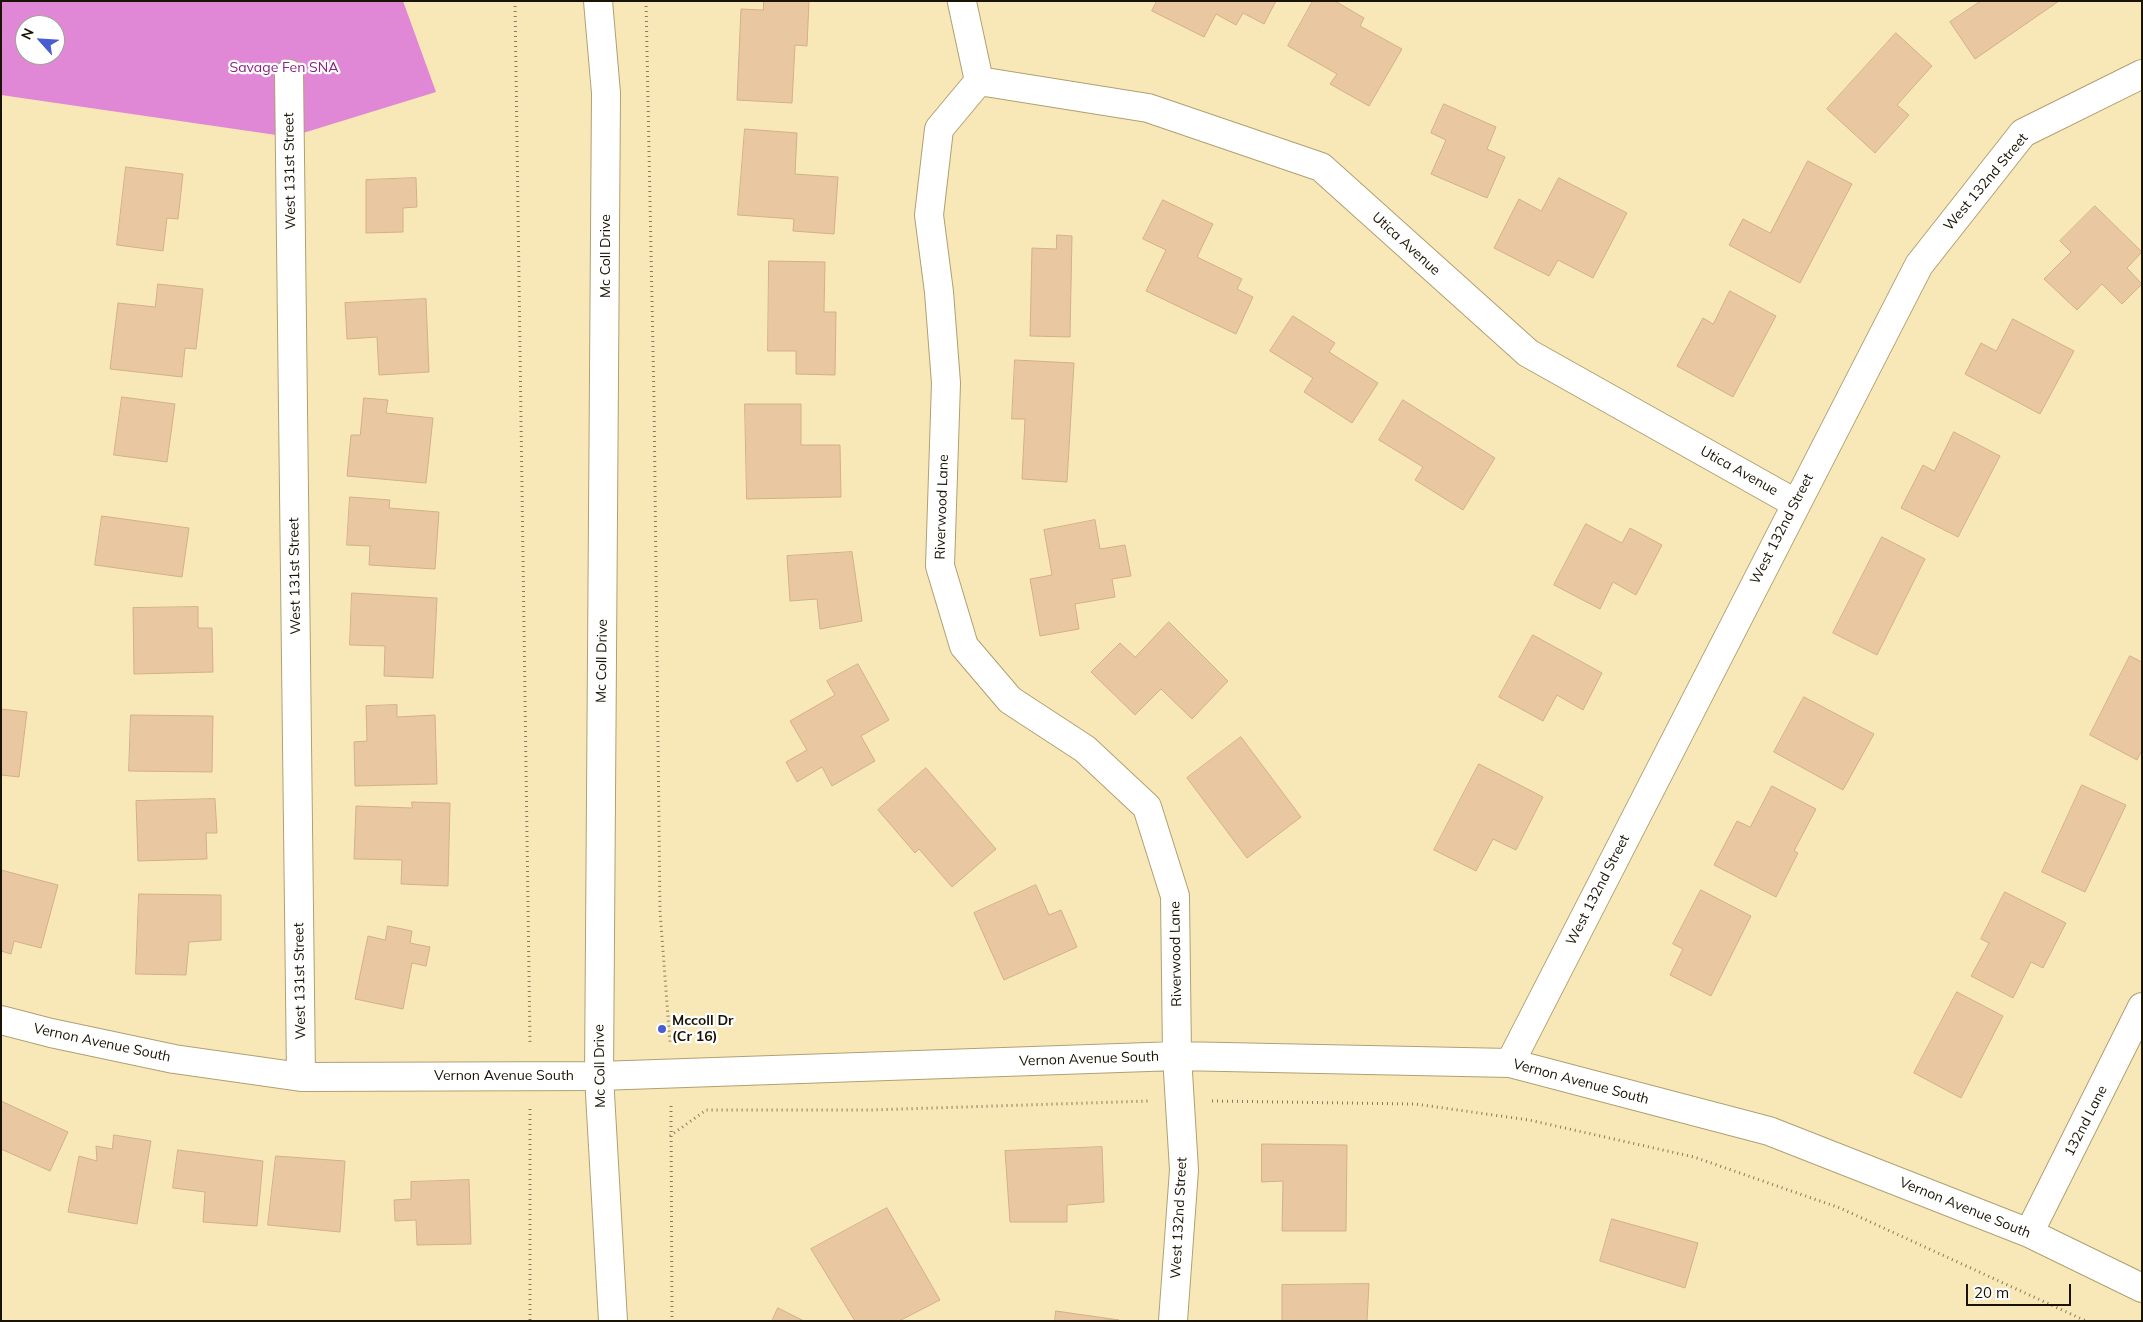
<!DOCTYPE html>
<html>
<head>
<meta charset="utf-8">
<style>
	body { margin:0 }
	#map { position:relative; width:2143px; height:1322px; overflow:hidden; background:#f9e8b7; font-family:Mulish,sans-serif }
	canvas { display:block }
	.frame { position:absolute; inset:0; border:2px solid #191303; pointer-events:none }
	.north { position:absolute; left:15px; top:15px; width:50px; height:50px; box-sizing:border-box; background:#fff; border:1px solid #a3a19a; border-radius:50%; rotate:296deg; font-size:14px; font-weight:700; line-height:20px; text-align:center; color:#191303 }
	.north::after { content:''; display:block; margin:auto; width:18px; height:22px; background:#475dd1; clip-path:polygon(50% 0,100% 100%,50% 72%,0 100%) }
	.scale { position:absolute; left:1966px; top:1284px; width:105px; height:22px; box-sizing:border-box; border:2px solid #191303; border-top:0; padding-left:6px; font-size:15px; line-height:18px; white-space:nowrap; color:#191303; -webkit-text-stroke:4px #fff; paint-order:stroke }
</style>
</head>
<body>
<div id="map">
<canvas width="2143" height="1322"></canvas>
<div class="frame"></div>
<div class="north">N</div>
<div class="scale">20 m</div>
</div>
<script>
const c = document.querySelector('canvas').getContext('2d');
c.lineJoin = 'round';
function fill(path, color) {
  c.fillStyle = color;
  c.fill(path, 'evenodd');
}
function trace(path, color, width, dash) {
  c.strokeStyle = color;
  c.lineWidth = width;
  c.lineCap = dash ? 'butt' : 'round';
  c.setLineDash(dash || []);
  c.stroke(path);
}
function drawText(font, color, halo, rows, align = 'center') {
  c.font = font + ' Mulish,sans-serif';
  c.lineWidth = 4.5;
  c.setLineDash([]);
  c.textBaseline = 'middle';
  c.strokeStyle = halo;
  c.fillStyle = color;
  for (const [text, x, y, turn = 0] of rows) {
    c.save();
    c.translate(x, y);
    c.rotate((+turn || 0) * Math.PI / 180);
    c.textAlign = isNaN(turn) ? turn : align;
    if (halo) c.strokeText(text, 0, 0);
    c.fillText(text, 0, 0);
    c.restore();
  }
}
fill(new Path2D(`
	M 1,1 L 403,1 L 436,92 L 290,137 L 1,95 ZM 25,25 L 55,25 L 55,55 L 25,55 Z`), '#e087d6');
const building = new Path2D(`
	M 764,1 L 809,1 L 807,46 L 795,45 L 792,103 L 737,100 L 741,9 L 763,10 Z
	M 1157,1 L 1276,1 L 1264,24 L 1243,13 L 1236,25 L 1216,14 L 1204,37 L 1152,11 Z
	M 1313,1 L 1335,1 L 1364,18 L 1360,26 L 1402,49 L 1369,106 L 1330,84 L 1337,74 L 1288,46 Z
	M 1981,1 L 2059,1 L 1975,59 L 1950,22 Z
	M 1896,33 L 1932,66 L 1897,105 L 1909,115 L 1875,153 L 1827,109 Z
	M 1444,104 L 1496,127 L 1487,149 L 1505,157 L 1487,198 L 1431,174 L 1446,140 L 1431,133 Z
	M 745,129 L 797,133 L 795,174 L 838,177 L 834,234 L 793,231 L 794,219 L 738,215 Z
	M 1808,161 L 1852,184 L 1800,283 L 1729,245 L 1743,219 L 1770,233 Z
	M 126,167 L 183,174 L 178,219 L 167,218 L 163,251 L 117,245 Z
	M 416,178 L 417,207 L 403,208 L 403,232 L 366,233 L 366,180 Z
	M 1559,178 L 1627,213 L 1593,278 L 1558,260 L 1549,276 L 1494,248 L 1519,199 L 1541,211 Z
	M 1163,200 L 1213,224 L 1197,257 L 1242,279 L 1237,289 L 1253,297 L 1236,334 L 1146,291 L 1166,250 L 1143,239 Z
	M 2095,206 L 2142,252 L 2127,268 L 2142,284 L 2122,304 L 2102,284 L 2077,310 L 2044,279 L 2071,252 L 2060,241 Z
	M 1057,235 L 1072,236 L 1070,337 L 1030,336 L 1032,248 L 1056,249 Z
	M 769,261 L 825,262 L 824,312 L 836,312 L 835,375 L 796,374 L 796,351 L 768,351 Z
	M 158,284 L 203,289 L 196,349 L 185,348 L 182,377 L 110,369 L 118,303 L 155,307 Z
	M 1730,291 L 1776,316 L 1733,397 L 1677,366 L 1703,318 L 1713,324 Z
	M 426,299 L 429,372 L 379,375 L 377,337 L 347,339 L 345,303 Z
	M 1293,316 L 1335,343 L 1329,352 L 1378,383 L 1352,423 L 1304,392 L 1313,378 L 1270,351 Z
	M 2013,319 L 2074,351 L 2040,414 L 1965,374 L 1981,343 L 1996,351 Z
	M 1015,360 L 1074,363 L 1067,482 L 1022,479 L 1025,419 L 1012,419 Z
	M 122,397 L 175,404 L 167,462 L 114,455 Z
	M 364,398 L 388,400 L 386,413 L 433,418 L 426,483 L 347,476 L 351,435 L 360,435 Z
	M 1403,400 L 1495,458 L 1463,510 L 1415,480 L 1423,467 L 1379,440 Z
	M 745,404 L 801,404 L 801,445 L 840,445 L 841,497 L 747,499 Z
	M 1954,432 L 2000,456 L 1958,537 L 1901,508 L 1923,465 L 1934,471 Z
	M 350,497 L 390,500 L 389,508 L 439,512 L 435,569 L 369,565 L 370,546 L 347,545 Z
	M 102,516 L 189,528 L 182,577 L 95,565 Z
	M 1095,520 L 1100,549 L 1125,545 L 1131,576 L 1112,579 L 1115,597 L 1075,604 L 1079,629 L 1040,636 L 1030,579 L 1052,575 L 1044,530 Z
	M 1586,524 L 1622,543 L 1630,528 L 1662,545 L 1636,595 L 1613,582 L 1600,609 L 1554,585 Z
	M 1882,537 L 1925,559 L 1877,655 L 1833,633 Z
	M 852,552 L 862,621 L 820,629 L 817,599 L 790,601 L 787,556 Z
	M 352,593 L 437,598 L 433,678 L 384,676 L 385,646 L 350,645 Z
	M 198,607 L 198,628 L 212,628 L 213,672 L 134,674 L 133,608 Z
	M 1169,622 L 1228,681 L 1192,719 L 1161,689 L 1135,715 L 1091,672 L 1120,643 L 1135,657 Z
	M 1533,635 L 1602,673 L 1583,710 L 1557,695 L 1543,721 L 1499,697 Z
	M 2130,656 L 2142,662 L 2142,750 L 2137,760 L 2090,735 Z
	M 858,664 L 889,720 L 861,736 L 875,761 L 832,786 L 822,767 L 797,782 L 786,762 L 807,750 L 790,721 L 835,695 L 827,681 Z
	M 1804,697 L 1874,734 L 1843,790 L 1774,752 Z
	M 397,705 L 397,717 L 435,715 L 437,784 L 355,786 L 354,742 L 367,741 L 366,706 Z
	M 1,709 L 27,712 L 19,777 L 1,775 Z
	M 131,715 L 213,716 L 212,772 L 129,771 Z
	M 1241,737 L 1301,817 L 1247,858 L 1187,778 Z
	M 1479,764 L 1543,797 L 1516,850 L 1493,839 L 1476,871 L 1434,850 Z
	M 926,768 L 996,849 L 952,887 L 919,849 L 915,853 L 878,810 Z
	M 2082,785 L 2126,805 L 2085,892 L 2042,872 Z
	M 1772,786 L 1816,809 L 1794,851 L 1798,853 L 1776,897 L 1714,865 L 1737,821 L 1750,827 Z
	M 215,799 L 217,833 L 206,833 L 207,859 L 138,861 L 136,801 Z
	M 412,802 L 450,803 L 448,886 L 401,884 L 402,860 L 354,859 L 356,806 L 412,808 Z
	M 1,870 L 58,885 L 41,948 L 14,941 L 11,954 L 1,951 Z
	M 1036,885 L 1049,915 L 1061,910 L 1077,947 L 1004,980 L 974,913 Z
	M 1701,890 L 1751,916 L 1711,996 L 1670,975 L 1683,949 L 1673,944 Z
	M 2005,892 L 2066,923 L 2043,968 L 2031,962 L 2013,998 L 1971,976 L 1989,943 L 1981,939 Z
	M 139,894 L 221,895 L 221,940 L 189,942 L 186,975 L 136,974 Z
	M 388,926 L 412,931 L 410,943 L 430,947 L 426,966 L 412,963 L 403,1009 L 355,999 L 368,936 L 385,940 Z
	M 1957,992 L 2003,1016 L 1961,1098 L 1914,1073 Z
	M 1,1101 L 68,1132 L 50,1171 L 1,1149 Z
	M 114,1135 L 151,1141 L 137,1224 L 68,1212 L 79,1156 L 97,1161 L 96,1146 L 112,1149 Z
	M 1262,1144 L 1347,1145 L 1346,1231 L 1282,1231 L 1283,1181 L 1262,1182 Z
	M 1102,1147 L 1104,1202 L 1067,1205 L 1067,1222 L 1010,1222 L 1005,1151 Z
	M 178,1150 L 263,1161 L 257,1226 L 203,1222 L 205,1192 L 173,1188 Z
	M 276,1156 L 345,1161 L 340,1232 L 268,1225 Z
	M 469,1180 L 471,1244 L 417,1245 L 416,1220 L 395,1221 L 394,1200 L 411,1199 L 411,1182 Z
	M 887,1208 L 940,1300 L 899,1321 L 855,1321 L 811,1249 Z
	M 1612,1219 L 1698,1243 L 1685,1288 L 1600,1261 Z
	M 1369,1284 L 1367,1321 L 1282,1321 L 1282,1285 Z
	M 778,1308 L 804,1321 L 772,1321 Z
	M 1056,1311 L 1119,1320 L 1055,1321 Z`);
fill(building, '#e9c7a0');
trace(building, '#d2b089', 1);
const minor = new Path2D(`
	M 962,2 L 979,81 L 939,129 L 929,215 L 939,292 L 946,383 L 940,566 L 964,646 L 1010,700 L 1085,749 L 1147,807 L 1175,896 L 1177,1056 L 1184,1170 L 1173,1321
	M 289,74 L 301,1077
	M 979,81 L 1148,108 L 1321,167 L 1528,353 L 1795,503
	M 1,1020 L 51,1033 L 174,1059 L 301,1077 L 599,1076 L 1177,1056 L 1510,1063 L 1769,1131 L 2029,1233 L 2142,1288
	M 1510,1063 L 1919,265 L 2023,133 L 2142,74
	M 2029,1233 L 2142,1007`);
const major = new Path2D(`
	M 598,1 L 606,93 L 599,1076 L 613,1321`);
trace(minor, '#b0a072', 30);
trace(major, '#b0a072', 30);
trace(new Path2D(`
	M 515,1 L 530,1045
	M 646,1 L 654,400 L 660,911 L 670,1043
	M 1212,1101 L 1415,1104 L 1529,1120 L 1694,1157 L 1840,1208 L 2086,1321
	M 671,1106 L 672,1321
	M 530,1109 L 530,1321
	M 670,1136 L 706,1110 L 871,1110 L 1149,1101`), '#867b5b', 3, [1, 4]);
trace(minor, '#fff', 28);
trace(major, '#fff', 28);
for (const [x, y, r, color] of [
	[662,1029,5,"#475dd1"]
]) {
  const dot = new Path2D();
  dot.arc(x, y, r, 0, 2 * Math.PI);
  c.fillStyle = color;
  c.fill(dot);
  trace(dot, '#fff', 2);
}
drawText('14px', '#8b2284', '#fff', [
	["Savage Fen SNA",284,68]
]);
drawText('14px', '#191303', '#fff', [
	["West 131st Street",290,171,-91],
	["West 132nd Street",1986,182,-50],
	["Utica Avenue",1406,244,42],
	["Mc Coll Drive",606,256,-90],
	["Utica Avenue",1739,471,29],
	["Riverwood Lane",942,507,-88],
	["West 132nd Street",1782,529,-63],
	["West 131st Street",295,576,-91],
	["Mc Coll Drive",602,661,-89],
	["West 132nd Street",1598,890,-63],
	["Riverwood Lane",1176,954,-91],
	["West 131st Street",300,981,-91],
	["Vernon Avenue South",102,1043,12],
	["Vernon Avenue South",1089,1059,-2],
	["Mc Coll Drive",600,1066,-91],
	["Vernon Avenue South",504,1076],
	["Vernon Avenue South",1581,1082,15],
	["132nd Lane",2086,1121,-63],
	["Vernon Avenue South",1965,1208,22],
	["West 132nd Street",1179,1218,-87]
]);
drawText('bold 14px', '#191303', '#fff', [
	["Mccoll Dr",672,1021],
	["(Cr 16)",672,1037]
], 'left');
</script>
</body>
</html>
